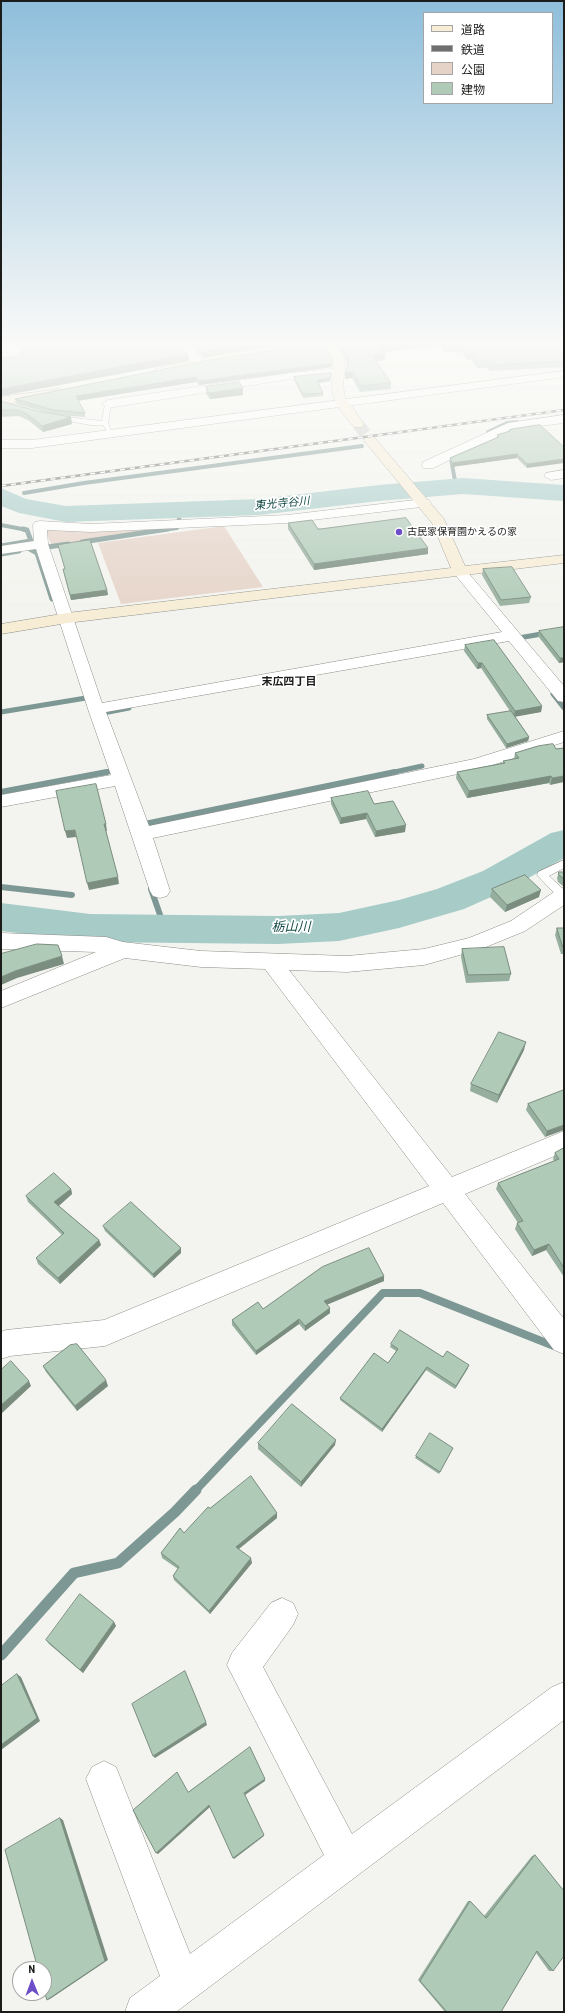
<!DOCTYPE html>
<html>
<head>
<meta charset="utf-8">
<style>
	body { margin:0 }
	#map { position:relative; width:565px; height:2013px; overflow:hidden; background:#f3f4ef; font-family:"Roboto Condensed","Noto Sans JP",sans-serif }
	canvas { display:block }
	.frame { position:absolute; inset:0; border:2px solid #1c1d1b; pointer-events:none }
	.legend { position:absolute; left:423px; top:12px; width:130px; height:92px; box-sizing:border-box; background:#fff; border:1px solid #a4a5a4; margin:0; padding:5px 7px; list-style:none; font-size:12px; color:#1c1d1b }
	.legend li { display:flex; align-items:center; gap:8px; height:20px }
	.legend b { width:20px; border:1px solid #a4a5a4 }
	.north { position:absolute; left:12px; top:1961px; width:40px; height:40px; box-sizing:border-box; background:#fff; border:1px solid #a4a5a4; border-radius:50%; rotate:359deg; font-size:11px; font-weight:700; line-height:16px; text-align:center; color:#1c1d1b }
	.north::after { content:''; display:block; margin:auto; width:14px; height:18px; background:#6c4fc8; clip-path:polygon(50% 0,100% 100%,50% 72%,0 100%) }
</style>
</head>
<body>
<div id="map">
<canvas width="565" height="2013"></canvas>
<div class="frame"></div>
<ul class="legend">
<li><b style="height:5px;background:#f7edd5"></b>道路</li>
<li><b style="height:5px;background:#6f706d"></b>鉄道</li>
<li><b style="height:11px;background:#e5d3c8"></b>公園</li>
<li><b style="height:11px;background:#afcab6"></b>建物</li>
</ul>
<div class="north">N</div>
</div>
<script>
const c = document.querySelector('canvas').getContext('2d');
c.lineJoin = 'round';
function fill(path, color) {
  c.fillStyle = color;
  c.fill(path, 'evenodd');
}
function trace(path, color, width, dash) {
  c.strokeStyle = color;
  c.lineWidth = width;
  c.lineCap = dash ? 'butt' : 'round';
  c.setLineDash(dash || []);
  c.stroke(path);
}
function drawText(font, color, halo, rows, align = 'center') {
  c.font = font + ' "Roboto Condensed","Noto Sans JP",sans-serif';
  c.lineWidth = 3.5;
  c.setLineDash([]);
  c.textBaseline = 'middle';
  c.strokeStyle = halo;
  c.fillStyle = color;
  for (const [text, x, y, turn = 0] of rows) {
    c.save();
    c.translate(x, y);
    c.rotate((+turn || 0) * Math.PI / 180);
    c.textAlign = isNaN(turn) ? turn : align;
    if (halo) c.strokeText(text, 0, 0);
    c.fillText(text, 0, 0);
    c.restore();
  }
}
fill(new Path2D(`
	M 224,526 L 263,587 L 121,604 L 98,543 Z
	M 169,529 L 52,546 L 45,530 Z`), '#e5d3c8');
trace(new Path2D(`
	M 488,432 L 507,423 L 517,422
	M 451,459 L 456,486
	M 24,493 L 84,483 L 362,446
	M 1,525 L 27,530
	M 161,530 L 177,528 L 181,510`), '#7d9894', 4);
trace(new Path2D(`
	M 23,529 L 27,530 L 34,549
	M 82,542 L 168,529
	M 1,546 L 31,541
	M 41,548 L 68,544
	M 30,549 L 37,553 L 52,599
	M 1,554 L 19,551
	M 513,639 L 564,630
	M 553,694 L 564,708
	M 1,712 L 86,698
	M 98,714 L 129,708
	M 102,773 L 111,771
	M 390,773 L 422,766`), '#7d9894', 5);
trace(new Path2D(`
	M 1,792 L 107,772
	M 140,825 L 395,772
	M 1,887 L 72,895
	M 151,889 L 165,929`), '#7d9894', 6);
trace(new Path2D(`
	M 195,1491 L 383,1293 L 420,1293 L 554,1346 L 564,1340`), '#7d9894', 8);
trace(new Path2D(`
	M 1,1655 L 74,1573 L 118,1563 L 175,1512 L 196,1490`), '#7d9894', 11);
fill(new Path2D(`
	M 463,478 L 564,485 L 564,501 L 463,494 L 379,501 L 259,515 L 66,522 L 19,513 L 1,506 L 1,488 L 26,499 L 66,506 L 259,499 L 379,485 Z
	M 564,830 L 564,858 L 509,889 L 464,909 L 399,928 L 339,941 L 278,944 L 90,942 L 1,931 L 1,903 L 90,914 L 278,916 L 339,913 L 399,900 L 437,889 L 483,871 L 551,833 Z`), '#a7ccc8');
trace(new Path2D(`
	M 358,424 L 370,440`), '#c8c9c5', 12, [12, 6]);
const lane = new Path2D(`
	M 108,402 L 111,404 L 108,423 L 111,431 L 107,431 L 103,425 L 90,425 L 53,418 L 56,416 L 102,421 L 105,404 Z
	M 564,860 L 564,868 L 549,876 L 564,890 L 563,899 L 559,898 L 537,875 L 538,872 Z`);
const street = new Path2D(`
	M 175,342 L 185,342 L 187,346 L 203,360 L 205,362 L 203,364 L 195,364 L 178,349 Z
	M 340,368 L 344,369 L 346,371 L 344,373 L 290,379 L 108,408 L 102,404 L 108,400 L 290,373 Z
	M 564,371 L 564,377 L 32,448 L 1,448 L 1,440 L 32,440 Z
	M 564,415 L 564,423 L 515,429 L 433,468 L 423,468 L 422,465 L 423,462 L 508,423 Z
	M 564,470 L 564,478 L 551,480 L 544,476 L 546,473 Z
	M 424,499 L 429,500 L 431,503 L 429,506 L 287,523 L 91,532 L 47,530 L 48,544 L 102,703 L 502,632 L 453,572 L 455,569 L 465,569 L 564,686 L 564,702 L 558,701 L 509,641 L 106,712 L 149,826 L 474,759 L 564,731 L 564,742 L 477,770 L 153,838 L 170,891 L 167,896 L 160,898 L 153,896 L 150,891 L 115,786 L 1,807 L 1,795 L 111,775 L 88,709 L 36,549 L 1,554 L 1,546 L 34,541 L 33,525 L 35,522 L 40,521 L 91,524 L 287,515 Z
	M 564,888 L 564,905 L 525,931 L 481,949 L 424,965 L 347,972 L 289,970 L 452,1177 L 564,1131 L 564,1152 L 465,1194 L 564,1319 L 564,1354 L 554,1350 L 443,1203 L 105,1346 L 10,1356 L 1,1359 L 1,1332 L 6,1330 L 104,1320 L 429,1186 L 265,969 L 201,967 L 125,958 L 1,1008 L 1,991 L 96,952 L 1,949 L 1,933 L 106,937 L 123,942 L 201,951 L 347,956 L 424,949 L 469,938 L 511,921 L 557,890 Z
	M 282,1598 L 293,1603 L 298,1614 L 293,1625 L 263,1667 L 352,1834 L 552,1687 L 564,1682 L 564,1720 L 176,2012 L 125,2012 L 130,1998 L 160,1976 L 86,1779 L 92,1767 L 104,1761 L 116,1767 L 190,1954 L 324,1855 L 227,1665 L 232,1653 L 271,1603 Z`);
const secondary = new Path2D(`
	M 300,342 L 334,342 L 345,362 L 343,386 L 345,397 L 364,424 L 362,427 L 354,427 C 345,416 333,404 332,389 C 330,368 341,366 324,345 L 215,362 L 159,374 L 153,371 L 155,369 L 215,356 Z
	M 59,389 L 63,390 L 65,392 L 63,394 L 1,405 L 1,397 Z
	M 370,436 L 374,437 L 444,519 L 465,566 L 564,555 L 564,563 L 67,623 L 1,634 L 1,624 L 67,613 L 451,568 L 432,523 L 366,443 L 364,440 L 366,437 Z`);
trace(lane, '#8c8d88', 1);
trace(street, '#8c8d88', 1);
trace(secondary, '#8c8d88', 1);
fill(lane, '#fff');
fill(street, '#fff');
fill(secondary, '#f7edd5');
const rail = new Path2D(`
	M 1,486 L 564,410`);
trace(rail, '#6f706d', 2.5);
trace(rail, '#fff', 1.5, [5]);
fill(new Path2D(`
	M 187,342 L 290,342 L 203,358 Z
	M 335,342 L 564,342 L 564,367 L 490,371 L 487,368 L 477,368 L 471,359 L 467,360 L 462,352 L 444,352 L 440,345 L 383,352 L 385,360 L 376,361 L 391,383 L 391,389 L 360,392 L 352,378 L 345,379 L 345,373 L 347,367 L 346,361 Z
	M 215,359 L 332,367 L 199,385 L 196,382 L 78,400 L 85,413 L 85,417 L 57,415 L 72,424 L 43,432 L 28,420 L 19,416 L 1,417 L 1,401 L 37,411 L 49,413 L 16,404 L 15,399 Z
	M 294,377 L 330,381 L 319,383 L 323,393 L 323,396 L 303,398 L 294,380 Z
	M 206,387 L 243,395 L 210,399 L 206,394 Z
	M 540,425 L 527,468 L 517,458 L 451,467 L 450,462 L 450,458 L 497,437 L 497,435 L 508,432 L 509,430 Z
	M 288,523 L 428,548 L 428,554 L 314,570 L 288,529 Z
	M 58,545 L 107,590 L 108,595 L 71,600 L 64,574 L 63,569 L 65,569 Z
	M 483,569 L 531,597 L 529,603 L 500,606 L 482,575 Z
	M 539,631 L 564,662 L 559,663 L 538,636 Z
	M 465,645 L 542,706 L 541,712 L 515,716 L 529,737 L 528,741 L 506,748 L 487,719 L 487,715 L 510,711 L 481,668 L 477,669 L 464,651 Z
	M 564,748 L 550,785 L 549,783 L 467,798 L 456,778 L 457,772 L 503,763 L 503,761 L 514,759 L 515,753 Z
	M 331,798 L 374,804 L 405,832 L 375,837 L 366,819 L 340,824 L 331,804 Z
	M 559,872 L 564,872 L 564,887 L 558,882 L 557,878 Z
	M 492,889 L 539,897 L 505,912 L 490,897 Z
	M 557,928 L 564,928 L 564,954 L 561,954 L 555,935 Z
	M 462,949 L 511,974 L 509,981 L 466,983 L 461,957 Z
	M 524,1050 L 497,1103 L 470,1091 L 471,1084 Z
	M 564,1090 L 545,1137 L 526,1110 L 528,1104 Z
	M 564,1148 L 564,1277 L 546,1250 L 532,1256 L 515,1229 L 517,1223 L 518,1223 L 496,1189 L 498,1183 L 554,1161 L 553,1159 L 555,1153 Z
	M 71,1189 L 72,1194 L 59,1206 L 99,1240 L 101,1245 L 60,1284 L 38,1264 L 36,1258 L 62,1235 L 28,1202 L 26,1196 Z
	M 103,1226 L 181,1253 L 154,1278 L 105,1231 Z
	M 384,1276 L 384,1281 L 327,1304 L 330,1308 L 330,1313 L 305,1331 L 299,1324 L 256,1355 L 232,1325 L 232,1320 L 263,1309 Z
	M 391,1344 L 443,1357 L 468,1368 L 455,1389 L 426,1370 L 382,1432 L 340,1400 L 340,1398 L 388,1363 L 396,1351 L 390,1347 Z
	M 43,1366 L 108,1386 L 77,1411 L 46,1372 Z
	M 258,1443 L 335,1445 L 301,1487 L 258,1449 Z
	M 453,1448 L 439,1474 L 415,1458 L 416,1456 Z
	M 210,1508 L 277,1513 L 277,1518 L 239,1549 L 252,1563 L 210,1614 L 174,1580 L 173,1576 L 178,1569 L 162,1558 L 161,1553 L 184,1533 Z
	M 114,1622 L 116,1626 L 83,1673 L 49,1644 L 46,1640 Z
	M 535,1855 L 553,1971 L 549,1971 L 536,1953 L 501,2012 L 445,2012 L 418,1980 L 468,1901 L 470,1901 L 484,1916 L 532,1856 Z`), '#96ae9d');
fill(new Path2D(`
	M 257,342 L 290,342 L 203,358 L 202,352 Z
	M 414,342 L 440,342 L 440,345 L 378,353 L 378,347 Z
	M 188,354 L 189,361 L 1,396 L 1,389 Z
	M 385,354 L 385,360 L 372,361 L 372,355 Z
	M 332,363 L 332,367 L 199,385 L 199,381 Z
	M 353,372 L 352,378 L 345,379 L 345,373 Z
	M 331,373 L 330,381 L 317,383 L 317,380 Z
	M 196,377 L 196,382 L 77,401 L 76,396 Z
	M 243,388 L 243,395 L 210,399 L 209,393 Z
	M 71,417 L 72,424 L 43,432 L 42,426 Z
	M 517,454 L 517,458 L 451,467 L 452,463 Z
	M 564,459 L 564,463 L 527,468 L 527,464 Z
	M 428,548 L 428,554 L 314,570 L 314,564 Z
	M 107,590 L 108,595 L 71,600 L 70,595 Z
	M 560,658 L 564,658 L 564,662 L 559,663 Z
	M 478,663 L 482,663 L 481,668 L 477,669 Z
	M 542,706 L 541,712 L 514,717 L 515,711 Z
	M 529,737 L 528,741 L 506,748 L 507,744 Z
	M 551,776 L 549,783 L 467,798 L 469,791 Z
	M 564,776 L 564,782 L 550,785 L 552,778 Z
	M 367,813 L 366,819 L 340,824 L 341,818 Z
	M 104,824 L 106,824 L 107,831 L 106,831 Z
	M 406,825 L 405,832 L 375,837 L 376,831 Z
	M 75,830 L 76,837 L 67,838 L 65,831 Z
	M 118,877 L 119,884 L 89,890 L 87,883 Z
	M 541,890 L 539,897 L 505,912 L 507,905 Z
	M 62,956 L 64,964 L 17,978 L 1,985 L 1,977 L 15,971 Z
	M 526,1042 L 524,1050 L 497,1103 L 499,1095 Z
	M 564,1125 L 564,1130 L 545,1137 L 547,1131 Z
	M 71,1189 L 72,1194 L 56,1208 L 54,1202 Z
	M 99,1240 L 101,1245 L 60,1284 L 58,1278 Z
	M 549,1244 L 546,1250 L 532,1256 L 534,1250 Z
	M 181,1248 L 181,1253 L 154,1278 L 153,1274 Z
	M 384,1276 L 384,1281 L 324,1306 L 324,1301 Z
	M 330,1308 L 330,1313 L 305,1331 L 305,1326 Z
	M 299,1319 L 299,1324 L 256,1355 L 256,1351 Z
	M 469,1365 L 468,1368 L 455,1389 L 456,1386 Z
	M 427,1367 L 426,1370 L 382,1432 L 382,1429 Z
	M 106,1380 L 108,1386 L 77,1411 L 75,1406 Z
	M 29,1381 L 31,1386 L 1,1414 L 1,1405 Z
	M 336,1440 L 335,1445 L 301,1487 L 301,1482 Z
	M 277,1513 L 277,1518 L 236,1551 L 236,1547 Z
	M 251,1558 L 252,1563 L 210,1614 L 209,1611 Z
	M 114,1622 L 116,1626 L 83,1673 L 80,1670 Z
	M 17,1674 L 21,1677 L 40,1721 L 1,1750 L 1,1745 Z
	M 206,1722 L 207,1725 L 155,1758 L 153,1756 Z
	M 265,1779 L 265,1781 L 245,1795 L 244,1793 Z
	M 209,1805 L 210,1807 L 158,1854 L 156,1853 Z
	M 60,1818 L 63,1820 L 108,1960 L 50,1999 L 47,2000 Z
	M 264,1835 L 264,1836 L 234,1859 L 233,1858 Z`), '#7a8d7f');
const building = new Path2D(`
	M 22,342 L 176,342 L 176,344 L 188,354 L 1,389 L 1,358 L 20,356 Z
	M 193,342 L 257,342 L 202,352 Z
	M 339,342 L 414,342 L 378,347 L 385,354 L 372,355 L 391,383 L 361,386 L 353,372 L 345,373 L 348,365 L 347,355 Z
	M 442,342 L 564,342 L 564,361 L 491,365 L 488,361 L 478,362 L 472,353 L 468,354 L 463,346 L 444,346 Z
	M 323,343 L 332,359 L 332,363 L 199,381 L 196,377 L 76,396 L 85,413 L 53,410 L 15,399 L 215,359 Z
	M 331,373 L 330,378 L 317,380 L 323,393 L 303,394 L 294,377 Z
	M 239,382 L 243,388 L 209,393 L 206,387 Z
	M 1,401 L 37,411 L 71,417 L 42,426 L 27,414 L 18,410 L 1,410 Z
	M 540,425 L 564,447 L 564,459 L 527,464 L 517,454 L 452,463 L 450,458 L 499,437 L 497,435 L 510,431 L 509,430 L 512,429 Z
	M 406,518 L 428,548 L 314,564 L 288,523 L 312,520 L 318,529 Z
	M 90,540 L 107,590 L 70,595 L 63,569 L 65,569 L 58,545 Z
	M 512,567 L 531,597 L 501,600 L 483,569 Z
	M 564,627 L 564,658 L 560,658 L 539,631 Z
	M 494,640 L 542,706 L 515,711 L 482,663 L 478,663 L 465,645 Z
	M 511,711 L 529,737 L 507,744 L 487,715 Z
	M 553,744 L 556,749 L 564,748 L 564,776 L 552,778 L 551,776 L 469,791 L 457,772 L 505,763 L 503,761 L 519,758 L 515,753 L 538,746 Z
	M 96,784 L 106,824 L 104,824 L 118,877 L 87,883 L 75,830 L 65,831 L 56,791 Z
	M 368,791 L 374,804 L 393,801 L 406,825 L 376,831 L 367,813 L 341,818 L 331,798 Z
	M 559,872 L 564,872 L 564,879 L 559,875 Z
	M 525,875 L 541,890 L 507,905 L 492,889 Z
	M 557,928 L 564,928 L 564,947 L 563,947 Z
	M 37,944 L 58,945 L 62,956 L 15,971 L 1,977 L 1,954 Z
	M 504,947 L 511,974 L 468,975 L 462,949 Z
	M 499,1032 L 526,1042 L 499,1095 L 471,1084 Z
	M 564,1090 L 564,1125 L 547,1131 L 528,1104 Z
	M 564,1148 L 564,1268 L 549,1244 L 534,1250 L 517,1223 L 523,1221 L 498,1183 L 559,1159 L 555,1153 Z
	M 54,1173 L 71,1189 L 54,1202 L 99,1240 L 58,1278 L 36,1258 L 64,1233 L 26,1196 Z
	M 131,1202 L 181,1248 L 153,1274 L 103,1226 Z
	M 369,1248 L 384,1276 L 324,1301 L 330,1308 L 305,1326 L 299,1319 L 256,1351 L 232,1320 L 258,1302 L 263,1309 L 322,1267 Z
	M 400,1330 L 443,1357 L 447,1351 L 469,1365 L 456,1386 L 427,1367 L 382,1429 L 340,1398 L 374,1353 L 388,1363 L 398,1349 L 391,1344 Z
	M 77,1344 L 106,1380 L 75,1406 L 43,1366 L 70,1345 Z
	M 11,1361 L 29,1381 L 1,1405 L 1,1370 Z
	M 292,1404 L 336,1440 L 301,1482 L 258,1443 Z
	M 430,1433 L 453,1448 L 440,1472 L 416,1456 Z
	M 251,1476 L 277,1513 L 236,1547 L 251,1558 L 209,1611 L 173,1576 L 179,1567 L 161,1553 L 180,1528 L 184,1533 L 208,1507 L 210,1508 Z
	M 80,1594 L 114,1622 L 80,1670 L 46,1640 Z
	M 185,1671 L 206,1722 L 153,1756 L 132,1704 Z
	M 17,1674 L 37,1718 L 1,1745 L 1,1686 Z
	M 250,1747 L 265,1779 L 244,1793 L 264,1835 L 233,1858 L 209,1805 L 156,1853 L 133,1810 L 177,1772 L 188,1792 Z
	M 60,1818 L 105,1961 L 47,2000 L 44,1991 L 44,1969 L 38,1969 L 5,1850 Z
	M 535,1855 L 564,1891 L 564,1956 L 553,1971 L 537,1951 L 501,2012 L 447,2012 L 420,1981 L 470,1901 L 486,1918 Z`);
fill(building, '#afcab6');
trace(building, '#7a8d7f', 1);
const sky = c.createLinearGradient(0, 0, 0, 624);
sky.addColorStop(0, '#8ebedb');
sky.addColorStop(0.55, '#fafaf8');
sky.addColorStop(1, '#fafaf800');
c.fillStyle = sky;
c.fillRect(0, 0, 565, 624);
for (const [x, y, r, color] of [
	[399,532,4,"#6c4fc8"]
]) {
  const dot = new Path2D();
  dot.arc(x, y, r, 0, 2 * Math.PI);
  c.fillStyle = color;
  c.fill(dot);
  trace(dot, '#fff', 1.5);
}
drawText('10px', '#1c1d1b', '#fff', [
	["古民家保育園かえるの家",407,532]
], 'left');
drawText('italic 11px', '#154b47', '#fff', [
	["東光寺谷川",282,504,-5]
]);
drawText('bold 11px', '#1c1d1b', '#fff', [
	["末広四丁目",289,682]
]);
drawText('italic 13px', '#154b47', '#fff', [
	["栃山川",291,928]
]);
</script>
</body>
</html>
